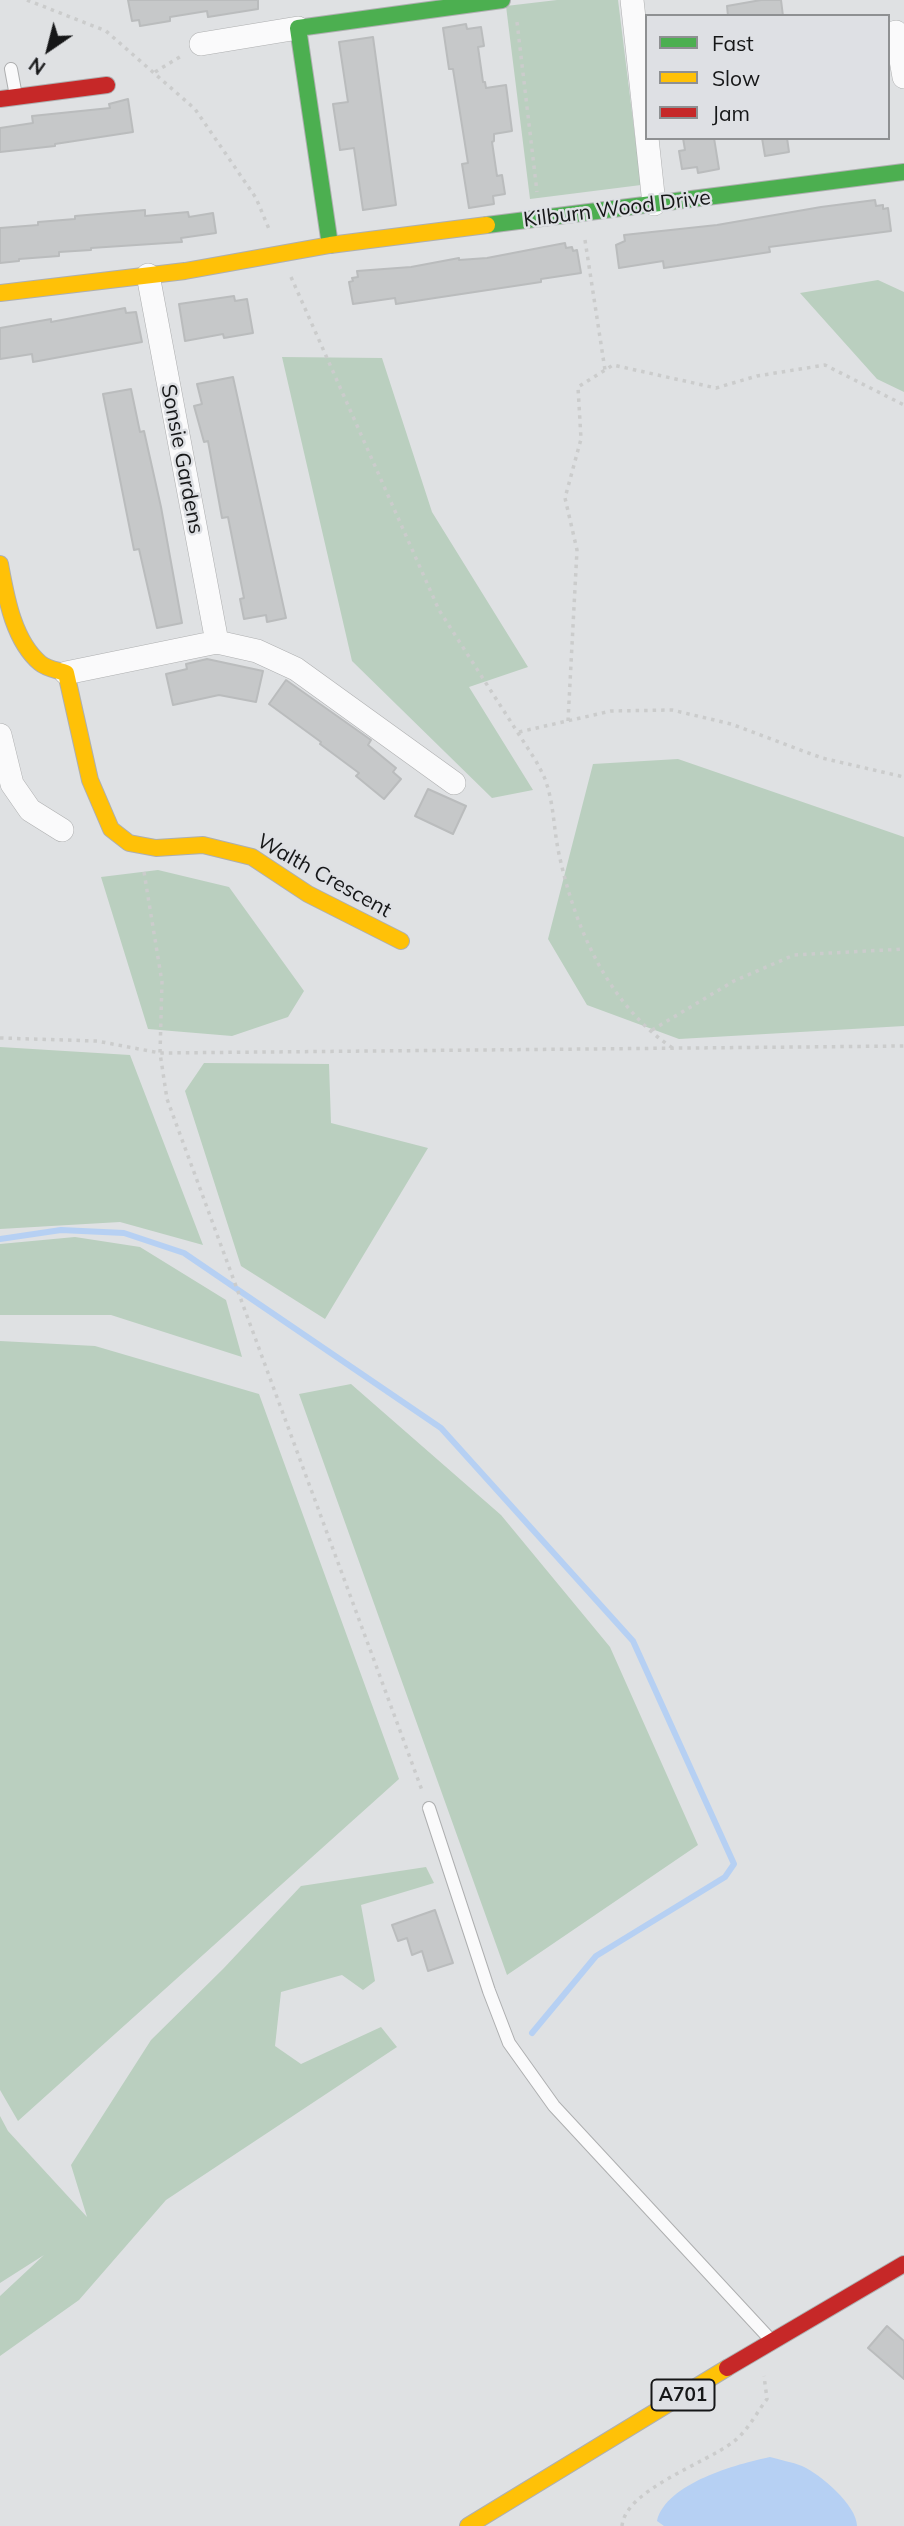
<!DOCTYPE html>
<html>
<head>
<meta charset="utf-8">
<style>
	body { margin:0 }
	#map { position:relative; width:904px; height:2526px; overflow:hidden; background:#dfe1e3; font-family:Mulish,sans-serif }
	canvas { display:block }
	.legend { position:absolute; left:645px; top:14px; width:245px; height:126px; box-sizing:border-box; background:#dee0e4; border:2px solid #8e9092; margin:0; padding:9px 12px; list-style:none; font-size:21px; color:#161718 }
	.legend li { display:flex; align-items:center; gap:14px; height:35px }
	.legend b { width:35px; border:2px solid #8e9092 }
	.north { position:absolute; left:14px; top:14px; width:70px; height:70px; -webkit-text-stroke:5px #dee0e4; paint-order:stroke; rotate:215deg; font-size:19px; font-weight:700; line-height:28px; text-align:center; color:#161718 }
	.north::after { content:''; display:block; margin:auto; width:24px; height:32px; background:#161718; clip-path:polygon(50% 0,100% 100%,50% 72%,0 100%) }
</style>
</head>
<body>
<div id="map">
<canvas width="904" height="2526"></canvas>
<ul class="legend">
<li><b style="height:9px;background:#4caf50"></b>Fast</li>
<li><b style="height:9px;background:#ffc107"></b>Slow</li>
<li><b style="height:9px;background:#c62828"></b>Jam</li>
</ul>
<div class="north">N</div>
</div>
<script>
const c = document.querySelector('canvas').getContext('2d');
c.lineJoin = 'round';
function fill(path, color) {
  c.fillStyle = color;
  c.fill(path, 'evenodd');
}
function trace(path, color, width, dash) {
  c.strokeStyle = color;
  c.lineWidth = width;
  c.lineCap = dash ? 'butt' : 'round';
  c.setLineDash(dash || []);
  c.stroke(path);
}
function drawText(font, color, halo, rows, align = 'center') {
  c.font = font + ' Mulish,sans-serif';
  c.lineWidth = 5;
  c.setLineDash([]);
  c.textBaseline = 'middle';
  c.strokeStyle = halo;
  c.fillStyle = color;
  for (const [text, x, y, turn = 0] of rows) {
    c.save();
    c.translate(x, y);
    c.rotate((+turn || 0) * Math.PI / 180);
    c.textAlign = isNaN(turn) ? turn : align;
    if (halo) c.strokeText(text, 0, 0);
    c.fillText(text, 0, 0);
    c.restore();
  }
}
fill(new Path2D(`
	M 557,0 L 618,0 L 641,185 L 530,199 L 506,6 Z
	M 878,280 L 904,292 L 904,392 L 877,379 L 800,293 Z
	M 282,357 L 382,358 L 432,512 L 528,667 L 469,687 L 533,790 L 492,798 L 352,661 Z
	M 678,759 L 904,837 L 904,1026 L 679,1039 L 587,1005 L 548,939 L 593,764 Z
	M 158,870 L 229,887 L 304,991 L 288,1017 L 232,1036 L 148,1029 L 101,877 Z
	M 0,1047 L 130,1055 L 203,1245 L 120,1222 L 0,1229 Z
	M 204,1063 L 329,1064 L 331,1123 L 428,1148 L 325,1319 L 241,1266 L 185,1091 Z
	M 75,1237 L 140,1247 L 226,1300 L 242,1357 L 111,1315 L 0,1315 L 0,1244 Z
	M 0,1341 L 95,1346 L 259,1394 L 399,1779 L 18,2121 L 0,2090 Z
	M 351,1384 L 501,1515 L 610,1647 L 698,1845 L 507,1975 L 299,1394 Z
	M 426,1867 L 434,1883 L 361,1905 L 375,1981 L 363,1990 L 342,1975 L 281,1992 L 275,2046 L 301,2064 L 381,2027 L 397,2047 L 166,2200 L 79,2300 L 0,2356 L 0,2296 L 44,2255 L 0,2283 L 0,2116 L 8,2131 L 87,2217 L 71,2165 L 151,2040 L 223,1969 L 301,1886 Z`), '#bacfbf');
fill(new Path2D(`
	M 770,2457 C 780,2460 792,2462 802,2466 C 820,2474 857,2505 857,2526 L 664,2526 L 657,2521 C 666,2483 737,2464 770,2457 Z`), '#b6d0f3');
trace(new Path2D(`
	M 0,1239 L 61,1230 L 124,1233 L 184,1253 L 441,1428 L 633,1641 L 734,1864 L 725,1877 L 596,1956 L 532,2033`), '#b6d0f3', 6);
const building = new Path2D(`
	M 128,0 L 258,0 L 258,9 L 208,17 L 207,11 L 170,17 L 170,21 L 140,26 L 139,20 L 132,21 Z
	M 761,0 L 781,0 L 783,16 L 728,16 L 727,6 Z
	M 466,24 L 467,29 L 481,27 L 484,46 L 478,47 L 483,82 L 485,82 L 486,88 L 506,85 L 512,131 L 494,134 L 494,141 L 492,142 L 497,176 L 502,175 L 505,194 L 493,196 L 494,204 L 469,208 L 462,164 L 468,163 L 453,69 L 449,69 L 443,28 Z
	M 373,37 L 396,205 L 363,210 L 354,148 L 340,150 L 333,104 L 348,102 L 339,42 Z
	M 128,99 L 133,132 L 55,144 L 55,146 L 0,152 L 0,128 L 33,123 L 32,116 L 110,108 L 109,104 Z
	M 683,138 L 714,138 L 719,169 L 698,173 L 697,167 L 682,169 L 679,151 L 685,150 Z
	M 762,138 L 787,138 L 789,152 L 765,156 Z
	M 875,200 L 876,206 L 883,205 L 883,209 L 888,208 L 891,231 L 769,247 L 770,252 L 664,268 L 663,261 L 619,268 L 616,245 L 625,241 L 624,235 L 717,225 L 821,207 Z
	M 145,210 L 145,216 L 188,212 L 189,217 L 213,213 L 216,233 L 181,238 L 182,242 L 91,248 L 91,250 L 59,252 L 59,256 L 19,259 L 19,261 L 0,263 L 0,228 L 38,225 L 38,222 L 75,219 L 75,216 Z
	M 565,243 L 566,248 L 572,247 L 573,251 L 577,250 L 581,273 L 541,279 L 541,282 L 435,298 L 396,304 L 395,298 L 353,304 L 349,282 L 353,281 L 352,278 L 358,277 L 357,271 L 411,267 L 459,258 L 459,260 L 487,258 Z
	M 234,296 L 235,301 L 247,299 L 253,333 L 224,338 L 223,334 L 185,341 L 179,304 Z
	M 125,308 L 126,313 L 136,312 L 142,342 L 33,362 L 32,354 L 0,359 L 0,328 L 51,319 L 51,322 Z
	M 233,377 L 286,618 L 267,622 L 266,615 L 244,619 L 240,599 L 244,598 L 228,517 L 222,518 L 208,441 L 204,442 L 194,406 L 202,404 L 197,384 Z
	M 131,389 L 140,432 L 144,431 L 161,507 L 182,623 L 157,628 L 139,549 L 134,550 L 103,394 Z
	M 207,659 L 263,671 L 256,702 L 219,695 L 173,705 L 166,674 L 187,669 L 186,664 Z
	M 286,680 L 371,740 L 368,745 L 396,768 L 393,772 L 401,779 L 384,799 L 356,776 L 359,773 L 320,744 L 321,742 L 269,704 Z
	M 428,789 L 466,806 L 453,834 L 415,816 Z
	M 435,1910 L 453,1963 L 428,1971 L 422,1951 L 412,1955 L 407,1938 L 398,1941 L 392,1925 Z
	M 887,2326 L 904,2341 L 904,2379 L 868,2348 Z`);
fill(building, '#c6c8c9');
trace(building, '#babcbd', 2);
const lane = new Path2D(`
	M 11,69 L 16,96
	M 429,1808 L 489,1991 L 509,2043 L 554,2106 L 769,2338`);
const street = new Path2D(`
	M 632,0 L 647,138
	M 896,32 L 904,77
	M 201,44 L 298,28
	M 647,138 L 654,204
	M 148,275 L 217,642
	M 66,673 L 217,642 L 257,651 L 296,669 L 454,783
	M 0,735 L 12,784 L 30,810 L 62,830`);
const fast = new Path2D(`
	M 487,225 L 904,172
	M 330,245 L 298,28 L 502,0`);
const slow = new Path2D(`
	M 0,293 L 185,271 L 330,245 L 487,225
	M 0,564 C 6,596 13,640 40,663 C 47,669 57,670 66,673 L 90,780 L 111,829 L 129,843 L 156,848 L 203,845 L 252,857 L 308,894 L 401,941
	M 468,2526 L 727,2368`);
const jam = new Path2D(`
	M 0,99 L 107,85
	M 727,2368 L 904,2264`);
trace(lane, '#aeafb0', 14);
trace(street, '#aeafb0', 24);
trace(fast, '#aeafb0', 18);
trace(slow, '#aeafb0', 18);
trace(jam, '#aeafb0', 18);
trace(new Path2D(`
	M 27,0 L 106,31 L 195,109 L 256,198 L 269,229
	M 517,22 L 537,192
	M 155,72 L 183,55
	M 585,240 L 605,370
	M 291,277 L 439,610 L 536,761 C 540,769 545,777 547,785 C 554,807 554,832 559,854 C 575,928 608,1005 674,1049
	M 568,721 L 577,550 L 565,498 L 581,439 L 578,387 L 613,365 L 716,388 L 757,376 L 825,365 L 904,405
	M 519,732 L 611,711 L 672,710 L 731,724 L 822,758 L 904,777
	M 144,872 L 162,982 L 160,1053 L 167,1099 L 423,1793
	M 652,1030 L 734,981 L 794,955 L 904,949
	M 0,1038 L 97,1041 L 160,1053 L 904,1046
	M 622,2526 C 625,2490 706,2463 733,2442 C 747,2432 757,2412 767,2399 L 764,2376`), '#cbcccc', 3.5, [3.5, 5]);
trace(lane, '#fafafb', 12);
trace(street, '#fafafb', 23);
trace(fast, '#4caf50', 16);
trace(slow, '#ffc107', 16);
trace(jam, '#c62828', 16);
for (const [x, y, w] of [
	[683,2395,63]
]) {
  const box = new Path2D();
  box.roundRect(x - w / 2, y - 15.5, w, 31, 5);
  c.fillStyle = '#dee0e4';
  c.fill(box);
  trace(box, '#161718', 2);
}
drawText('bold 19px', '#161718', null, [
	["A701",683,2395]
]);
drawText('21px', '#161718', '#dee0e4', [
	["Kilburn Wood Drive",617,209,-7],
	["Sonsie Gardens",182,459,79],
	["Walth Crescent",324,876,29]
]);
</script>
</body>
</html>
